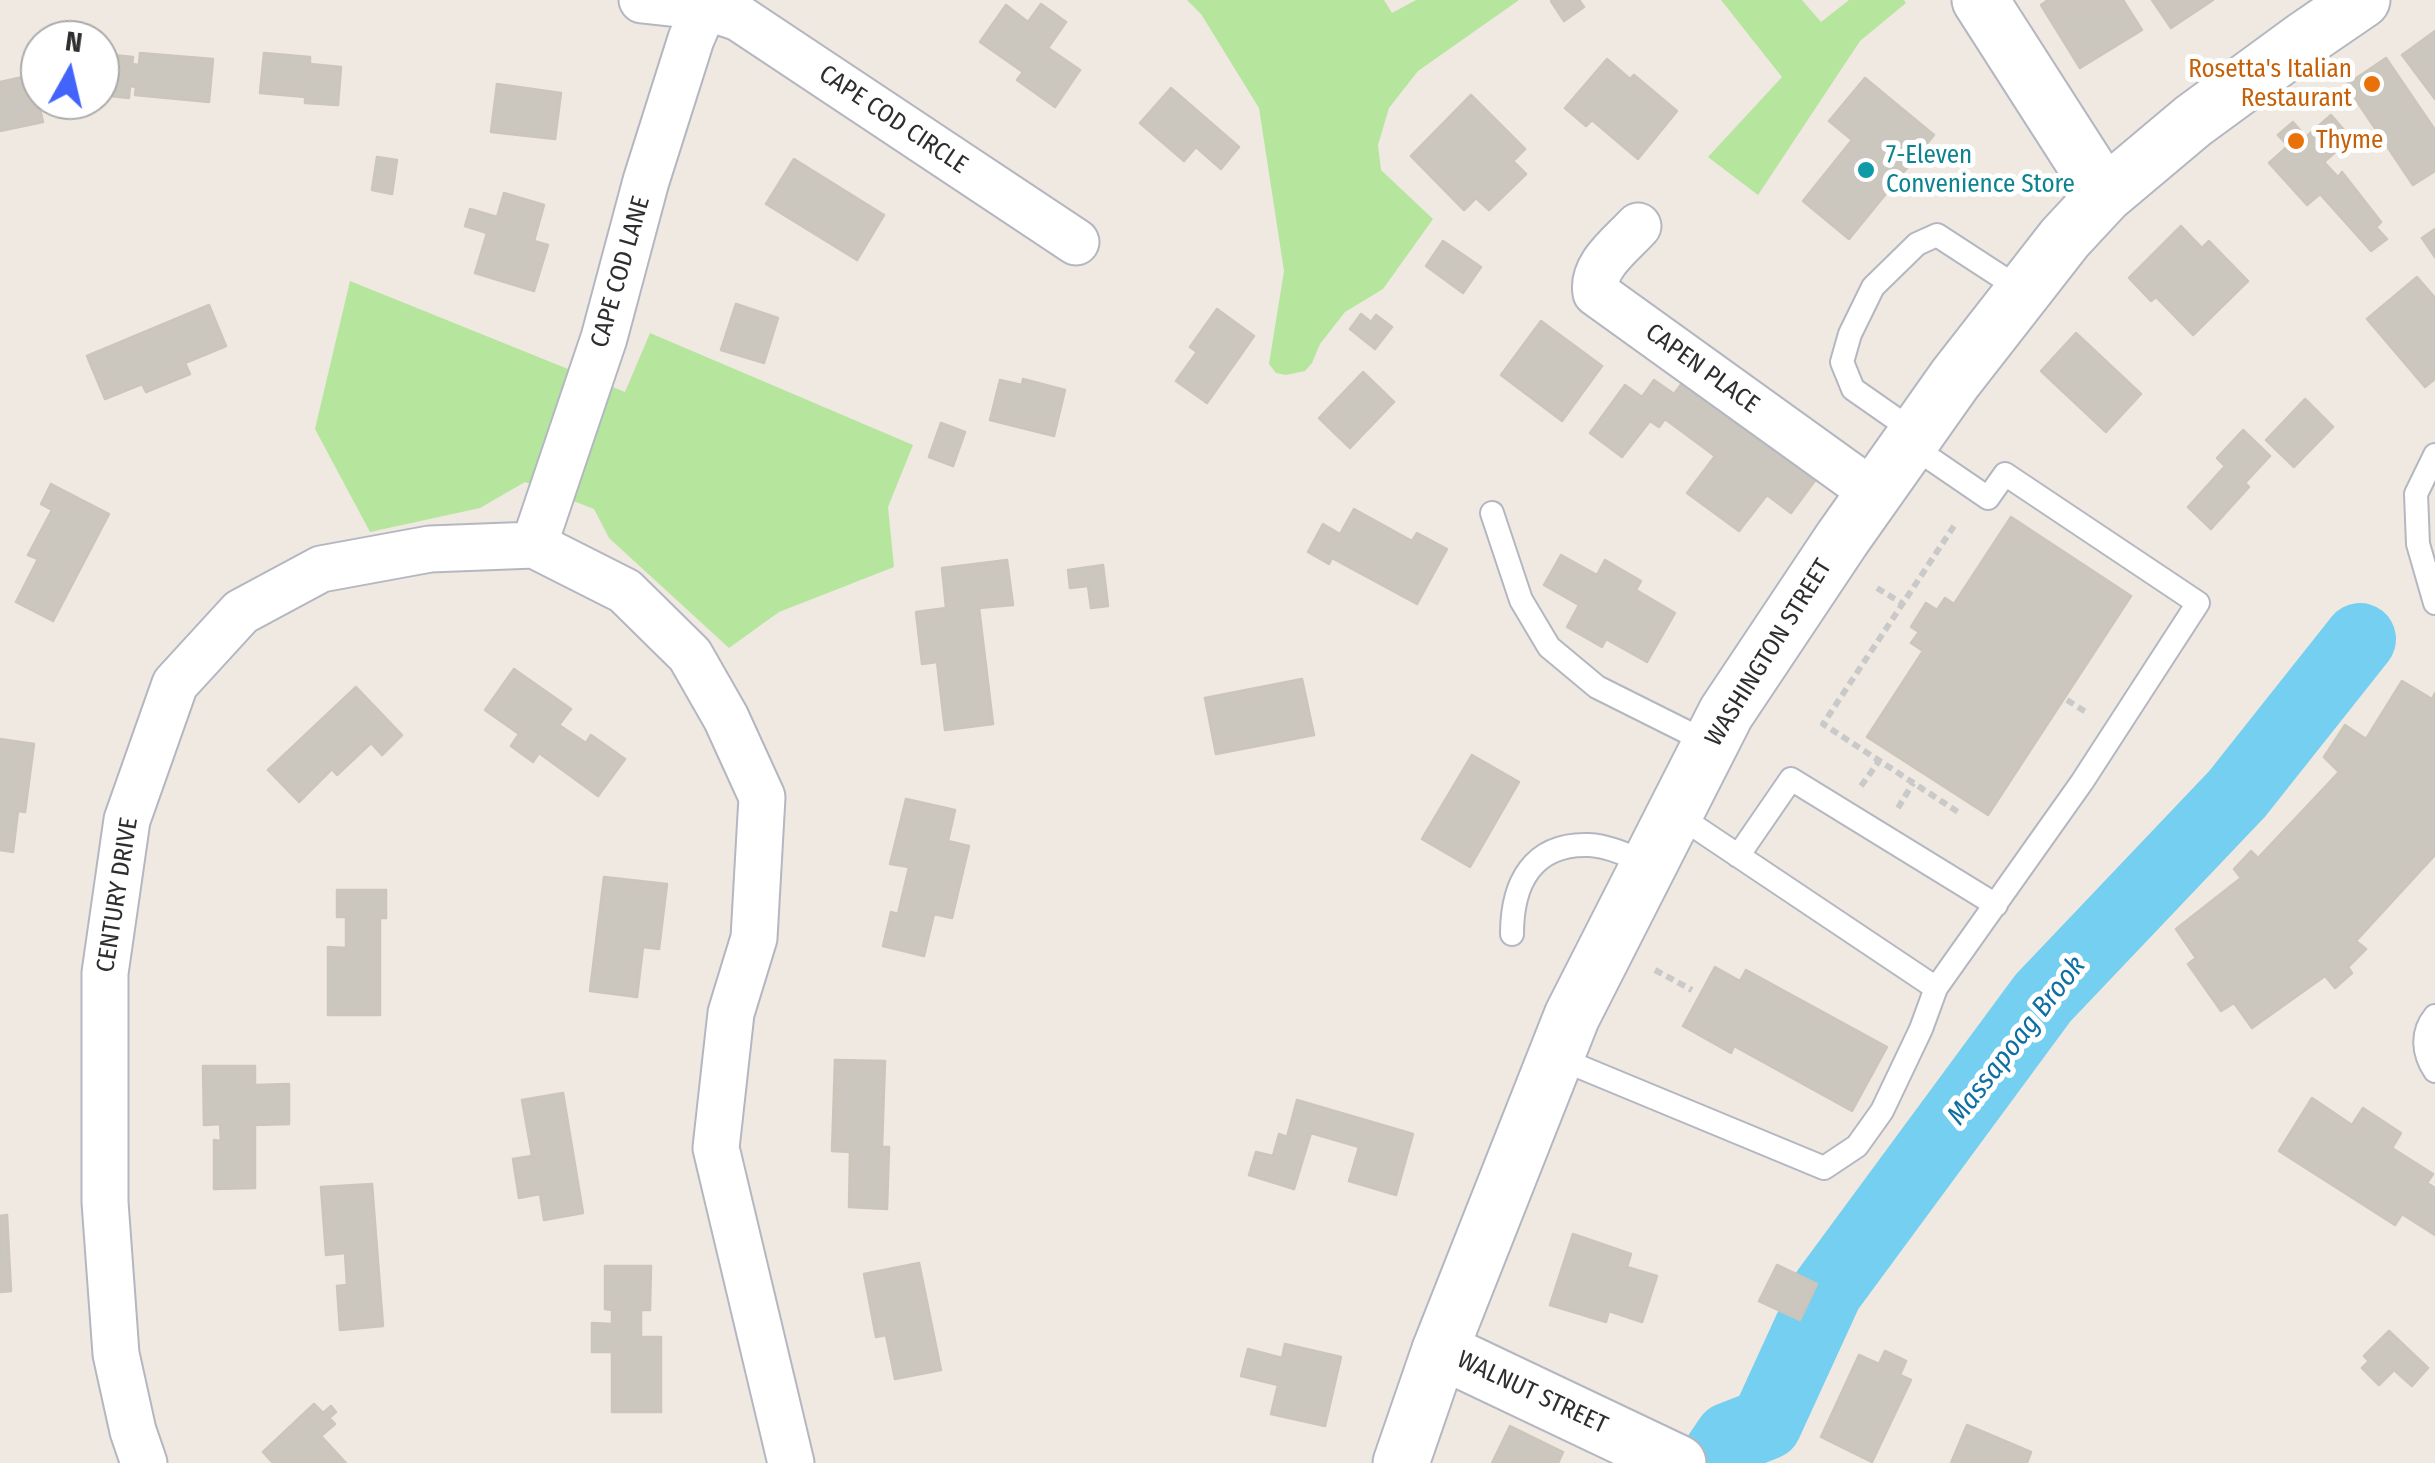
<!DOCTYPE html>
<html>
<head>
<meta charset="utf-8">
<style>
	body { margin:0 }
	#map { position:relative; width:2435px; height:1463px; overflow:hidden; background:#efe9e1; font-family:"Fira Sans Condensed",sans-serif }
	canvas { display:block }
	.north { position:absolute; left:20px; top:20px; width:100px; height:100px; box-sizing:border-box; background:#fff; border:2px solid #ababab; border-radius:50%; rotate:8deg; font-size:28px; font-weight:700; line-height:40px; text-align:center; color:#2e2e2e }
	.north::after { content:''; display:block; margin:auto; width:35px; height:45px; background:#4264fb; clip-path:polygon(50% 0,100% 100%,50% 72%,0 100%) }
</style>
</head>
<body>
<div id="map">
<canvas width="2435" height="1463"></canvas>
<div class="north">N</div>
</div>
<script>
const c = document.querySelector('canvas').getContext('2d');
c.lineJoin = 'round';
function fill(path, color) {
  c.fillStyle = color;
  c.fill(path, 'evenodd');
}
function trace(path, color, width, dash) {
  c.strokeStyle = color;
  c.lineWidth = width;
  c.lineCap = dash ? 'butt' : 'round';
  c.setLineDash(dash || []);
  c.stroke(path);
}
function drawText(font, color, halo, rows, align = 'center') {
  c.font = font + ' "Fira Sans Condensed",sans-serif';
  c.lineWidth = 10;
  c.setLineDash([]);
  c.textBaseline = 'middle';
  c.strokeStyle = halo;
  c.fillStyle = color;
  for (const [text, x, y, turn = 0] of rows) {
    c.save();
    c.translate(x, y);
    c.rotate((+turn || 0) * Math.PI / 180);
    c.textAlign = isNaN(turn) ? turn : align;
    if (halo) c.strokeText(text, 0, 0);
    c.fillText(text, 0, 0);
    c.restore();
  }
}
fill(new Path2D(`
	M 1187,0 L 1384,0 L 1392,13 L 1416,0 L 1519,0 L 1418,71 L 1389,108 L 1378,145 L 1381,170 L 1433,219 L 1383,289 L 1345,312 L 1320,344 L 1312,363 L 1305,371 L 1286,375 L 1276,373 L 1269,364 L 1284,271 L 1259,108 L 1201,14 Z
	M 1721,0 L 1802,0 L 1821,22 L 1849,0 L 1904,0 L 1906,3 L 1860,41 L 1758,195 L 1708,157 L 1782,77 Z
	M 350,281 L 625,392 L 650,333 L 913,445 L 888,507 L 894,567 L 779,612 L 729,648 L 609,538 L 594,509 L 525,482 L 480,508 L 370,532 L 315,429 Z`), '#b6e59e');
trace(new Path2D(`
	M 1713,1463 L 1730,1438 L 1766,1424 L 1827,1291 L 2043,998 L 2237,794 L 2360,639`), '#75cff0', 72);
const building = new Path2D(`
	M 1553,0 L 1579,0 L 1584,7 L 1564,21 L 1551,1 Z
	M 2048,0 L 2123,0 L 2142,30 L 2080,68 L 2041,5 Z
	M 2152,0 L 2213,0 L 2171,28 Z
	M 1041,4 L 1066,22 L 1048,48 L 1080,70 L 1055,107 L 1017,80 L 1023,72 L 980,42 L 1006,5 L 1028,22 Z
	M 2435,31 L 2435,99 L 2402,55 Z
	M 140,53 L 213,59 L 209,102 L 135,95 L 136,87 L 130,86 L 129,98 L 100,95 L 103,54 L 133,57 L 132,64 L 139,65 Z
	M 264,53 L 310,57 L 310,64 L 341,67 L 338,105 L 305,103 L 305,97 L 260,93 Z
	M 2386,58 L 2435,130 L 2435,171 L 2413,185 L 2346,85 Z
	M 1607,59 L 1630,79 L 1634,75 L 1677,111 L 1638,159 L 1592,120 L 1586,126 L 1565,108 Z
	M 32,75 L 43,122 L 0,131 L 0,82 Z
	M 1865,78 L 1934,135 L 1849,239 L 1803,201 L 1852,140 L 1829,121 Z
	M 497,84 L 561,93 L 555,139 L 491,132 Z
	M 1171,88 L 1239,147 L 1221,169 L 1196,147 L 1184,161 L 1140,123 Z
	M 1471,95 L 1525,149 L 1513,161 L 1526,174 L 1489,210 L 1476,198 L 1464,210 L 1411,156 Z
	M 2331,115 L 2351,138 L 2324,162 L 2338,177 L 2342,172 L 2381,222 L 2376,227 L 2387,239 L 2371,251 L 2320,194 L 2307,205 L 2269,163 L 2288,146 L 2278,135 L 2293,122 L 2306,137 Z
	M 377,157 L 397,160 L 392,194 L 372,190 Z
	M 794,159 L 884,215 L 857,260 L 766,204 Z
	M 504,193 L 544,205 L 534,241 L 548,245 L 534,291 L 475,273 L 487,233 L 465,226 L 470,209 L 497,217 Z
	M 2181,226 L 2202,248 L 2209,241 L 2248,281 L 2193,335 L 2156,297 L 2151,301 L 2129,278 Z
	M 2435,229 L 2435,257 L 2422,238 Z
	M 1443,241 L 1481,267 L 1463,293 L 1426,266 Z
	M 2417,277 L 2435,298 L 2435,379 L 2425,387 L 2367,319 Z
	M 736,304 L 778,318 L 764,363 L 721,350 Z
	M 209,305 L 226,346 L 185,363 L 190,374 L 146,392 L 142,384 L 105,399 L 87,356 Z
	M 1217,309 L 1254,336 L 1207,403 L 1176,381 L 1197,352 L 1190,347 Z
	M 1361,314 L 1371,322 L 1376,315 L 1392,327 L 1375,349 L 1350,329 Z
	M 1541,321 L 1602,366 L 1562,421 L 1501,375 Z
	M 2076,333 L 2141,394 L 2106,432 L 2041,371 Z
	M 1693,368 L 1822,471 L 1791,513 L 1767,495 L 1739,531 L 1687,493 L 1715,456 L 1665,419 L 1659,427 L 1650,421 L 1622,457 L 1590,433 L 1625,385 L 1642,397 L 1654,380 L 1674,394 Z
	M 1363,372 L 1394,402 L 1350,448 L 1319,418 Z
	M 1023,379 L 1065,390 L 1054,436 L 990,420 L 1000,380 L 1022,385 Z
	M 2305,399 L 2333,427 L 2294,467 L 2266,440 Z
	M 941,423 L 965,432 L 953,466 L 929,457 Z
	M 2243,430 L 2270,456 L 2245,483 L 2249,487 L 2211,529 L 2188,507 L 2225,466 L 2217,458 Z
	M 51,484 L 109,514 L 53,621 L 16,602 L 38,559 L 28,555 L 52,510 L 41,504 Z
	M 1354,509 L 1412,541 L 1417,533 L 1447,549 L 1417,604 L 1332,558 L 1329,564 L 1308,552 L 1323,524 L 1340,534 Z
	M 2011,517 L 2131,596 L 1988,815 L 1867,737 L 1923,651 L 1911,643 L 1919,632 L 1911,627 L 1926,603 L 1937,610 L 1945,598 L 1954,604 Z
	M 1561,555 L 1597,575 L 1605,560 L 1641,581 L 1636,590 L 1675,613 L 1647,662 L 1606,639 L 1602,647 L 1567,627 L 1579,605 L 1544,585 Z
	M 1007,560 L 1013,605 L 979,608 L 993,724 L 945,730 L 937,662 L 922,664 L 916,612 L 946,608 L 942,568 Z
	M 1103,565 L 1108,606 L 1091,608 L 1088,586 L 1070,588 L 1068,570 Z
	M 514,669 L 571,709 L 559,725 L 586,743 L 591,735 L 625,759 L 598,796 L 539,753 L 533,762 L 511,746 L 519,734 L 485,710 Z
	M 1302,679 L 1314,735 L 1216,754 L 1205,698 Z
	M 2402,681 L 2432,699 L 2435,693 L 2435,855 L 2356,941 L 2366,949 L 2348,967 L 2352,973 L 2335,988 L 2325,976 L 2252,1028 L 2234,1003 L 2221,1011 L 2188,964 L 2196,958 L 2176,929 L 2241,878 L 2234,869 L 2251,851 L 2258,858 L 2339,772 L 2324,757 L 2345,725 L 2366,739 Z
	M 356,687 L 402,735 L 382,755 L 371,743 L 337,775 L 332,769 L 299,802 L 268,770 Z
	M 0,739 L 34,744 L 25,812 L 18,811 L 13,852 L 0,850 Z
	M 1472,755 L 1519,782 L 1470,867 L 1422,839 Z
	M 906,799 L 955,810 L 948,841 L 969,846 L 952,918 L 934,914 L 924,956 L 883,946 L 891,912 L 898,914 L 909,867 L 890,864 Z
	M 604,877 L 667,884 L 659,949 L 643,947 L 637,997 L 590,991 Z
	M 337,890 L 386,890 L 386,918 L 380,918 L 380,1015 L 328,1015 L 328,947 L 346,948 L 346,917 L 337,917 Z
	M 1715,967 L 1740,981 L 1746,970 L 1887,1047 L 1852,1111 L 1734,1046 L 1731,1053 L 1683,1026 Z
	M 835,1060 L 885,1061 L 882,1147 L 889,1147 L 887,1209 L 849,1207 L 850,1152 L 832,1151 Z
	M 203,1066 L 255,1066 L 255,1085 L 289,1084 L 289,1124 L 255,1125 L 255,1188 L 214,1189 L 214,1140 L 221,1141 L 220,1124 L 204,1125 Z
	M 563,1093 L 583,1213 L 544,1220 L 540,1194 L 519,1198 L 513,1159 L 532,1156 L 522,1100 Z
	M 2312,1098 L 2352,1125 L 2363,1108 L 2401,1133 L 2392,1148 L 2433,1174 L 2427,1183 L 2435,1188 L 2435,1235 L 2402,1214 L 2395,1225 L 2279,1151 Z
	M 1297,1100 L 1413,1134 L 1396,1195 L 1349,1181 L 1359,1147 L 1311,1133 L 1294,1189 L 1249,1175 L 1256,1152 L 1273,1156 L 1279,1134 L 1287,1137 Z
	M 372,1184 L 383,1326 L 340,1330 L 337,1286 L 347,1285 L 345,1253 L 326,1255 L 321,1187 Z
	M 7,1215 L 11,1291 L 0,1292 L 0,1216 Z
	M 1573,1234 L 1631,1254 L 1627,1267 L 1657,1276 L 1642,1322 L 1609,1311 L 1606,1322 L 1550,1305 Z
	M 919,1263 L 941,1370 L 895,1379 L 886,1335 L 876,1337 L 864,1274 Z
	M 1777,1265 L 1817,1284 L 1800,1320 L 1759,1301 Z
	M 605,1266 L 651,1266 L 650,1310 L 641,1310 L 641,1337 L 661,1337 L 661,1412 L 612,1412 L 612,1352 L 592,1352 L 592,1323 L 612,1324 L 612,1310 L 605,1309 Z
	M 2389,1331 L 2428,1368 L 2412,1386 L 2394,1370 L 2379,1385 L 2362,1368 L 2369,1361 L 2364,1356 Z
	M 1285,1344 L 1341,1357 L 1325,1426 L 1271,1414 L 1278,1385 L 1241,1376 L 1248,1349 L 1282,1358 Z
	M 1885,1351 L 1906,1361 L 1900,1375 L 1911,1380 L 1872,1462 L 1821,1437 L 1859,1355 L 1879,1364 Z
	M 314,1404 L 323,1413 L 331,1406 L 336,1412 L 329,1418 L 335,1424 L 321,1436 L 346,1463 L 273,1463 L 263,1452 Z
	M 1967,1425 L 2031,1452 L 2027,1463 L 1951,1463 Z
	M 1510,1426 L 1563,1452 L 1558,1463 L 1492,1463 Z`);
fill(building, '#cbc7bf');
trace(building, '#cbc5ba', 2.5);
const service = new Path2D(`
	M 1916,433 L 1853,389 L 1842,362 L 1850,334 L 1873,287 L 1917,244 L 1937,235 L 2023,291
	M 2435,455 L 2416,494 L 2418,544 L 2435,603
	M 1492,513 L 1521,600 L 1549,647 L 1597,687 L 1711,744
	M 1676,814 L 1936,988 L 2082,782 L 2198,603 L 2005,474 L 1988,498 L 1909,444
	M 1738,856 L 1791,779 L 1996,905
	M 1512,934 C 1512,884 1532,843 1589,845 C 1610,846 1631,857 1650,864
	M 2435,1016 C 2421,1033 2423,1053 2435,1071
	M 1556,1057 L 1824,1168 L 1857,1146 L 1882,1111 L 1921,1029 L 1936,988`);
const minor = new Path2D(`
	M 642,0 L 706,7 L 739,18 L 1076,242
	M 1638,226 C 1621,245 1591,266 1596,293 L 1874,493
	M 534,545 L 604,338 L 646,181 L 691,39 L 708,0
	M 144,1463 L 133,1431 L 116,1354 L 105,1202 L 105,973 L 127,820 L 175,684 L 241,612 L 321,569 L 430,549 L 534,545 L 625,591 L 690,655 L 726,718 L 762,797 L 754,938 L 731,1013 L 716,1148 L 791,1463`);
const tertiary = new Path2D(`
	M 1440,1350 L 1678,1463`);
const secondary = new Path2D(`
	M 1980,0 L 2105,195
	M 1401,1463 L 1440,1350 L 1572,1016 L 1726,713 L 1842,539 L 1955,379 L 2065,238 L 2105,195 L 2193,121 L 2305,39 L 2362,0`);
trace(service, '#b4b7c1', 26);
trace(minor, '#b4b7c1', 49);
trace(tertiary, '#b4b7c1', 59);
trace(secondary, '#b4b7c1', 59);
trace(new Path2D(`
	M 1954,526 L 1823,724 L 1958,812
	M 1877,588 L 1903,604
	M 2067,700 L 2089,714
	M 1861,786 L 1879,761
	M 1898,808 L 1913,783
	M 1655,970 L 1692,990`), '#c9c9c9', 6, [8, 5]);
trace(service, '#fff', 22);
trace(minor, '#fff', 45);
trace(tertiary, '#fff', 55);
trace(secondary, '#fff', 55);
for (const [x, y, r, color] of [
	[2372,84,10,"#e8710a"],
	[2296,141,10,"#e8710a"],
	[1866,170,10,"#0f9aa8"]
]) {
  const dot = new Path2D();
  dot.arc(x, y, r, 0, 2 * Math.PI);
  c.fillStyle = color;
  c.fill(dot);
  trace(dot, '#fff', 4);
}
drawText('25px', '#c56008', '#fff', [
	["Rosetta's Italian",2352,70],
	["Restaurant",2352,99],
	["Thyme",2316,141,"left"]
], 'right');
drawText('25px', '#2e2e2e', '#fff', [
	["CAPE COD CIRCLE",893,120,34],
	["CAPE COD LANE",621,272,-74],
	["CAPEN PLACE",1702,369,36],
	["WASHINGTON STREET",1769,653,-58],
	["CENTURY DRIVE",118,895,-81],
	["WALNUT STREET",1532,1393,25]
]);
drawText('25px', '#0d838f', '#fff', [
	["7-Eleven",1886,156],
	["Convenience Store",1886,185]
], 'left');
drawText('italic 28px', '#0d6fa3', '#fff', [
	["Massapoag Brook",2017,1041,-52]
]);
</script>
</body>
</html>
